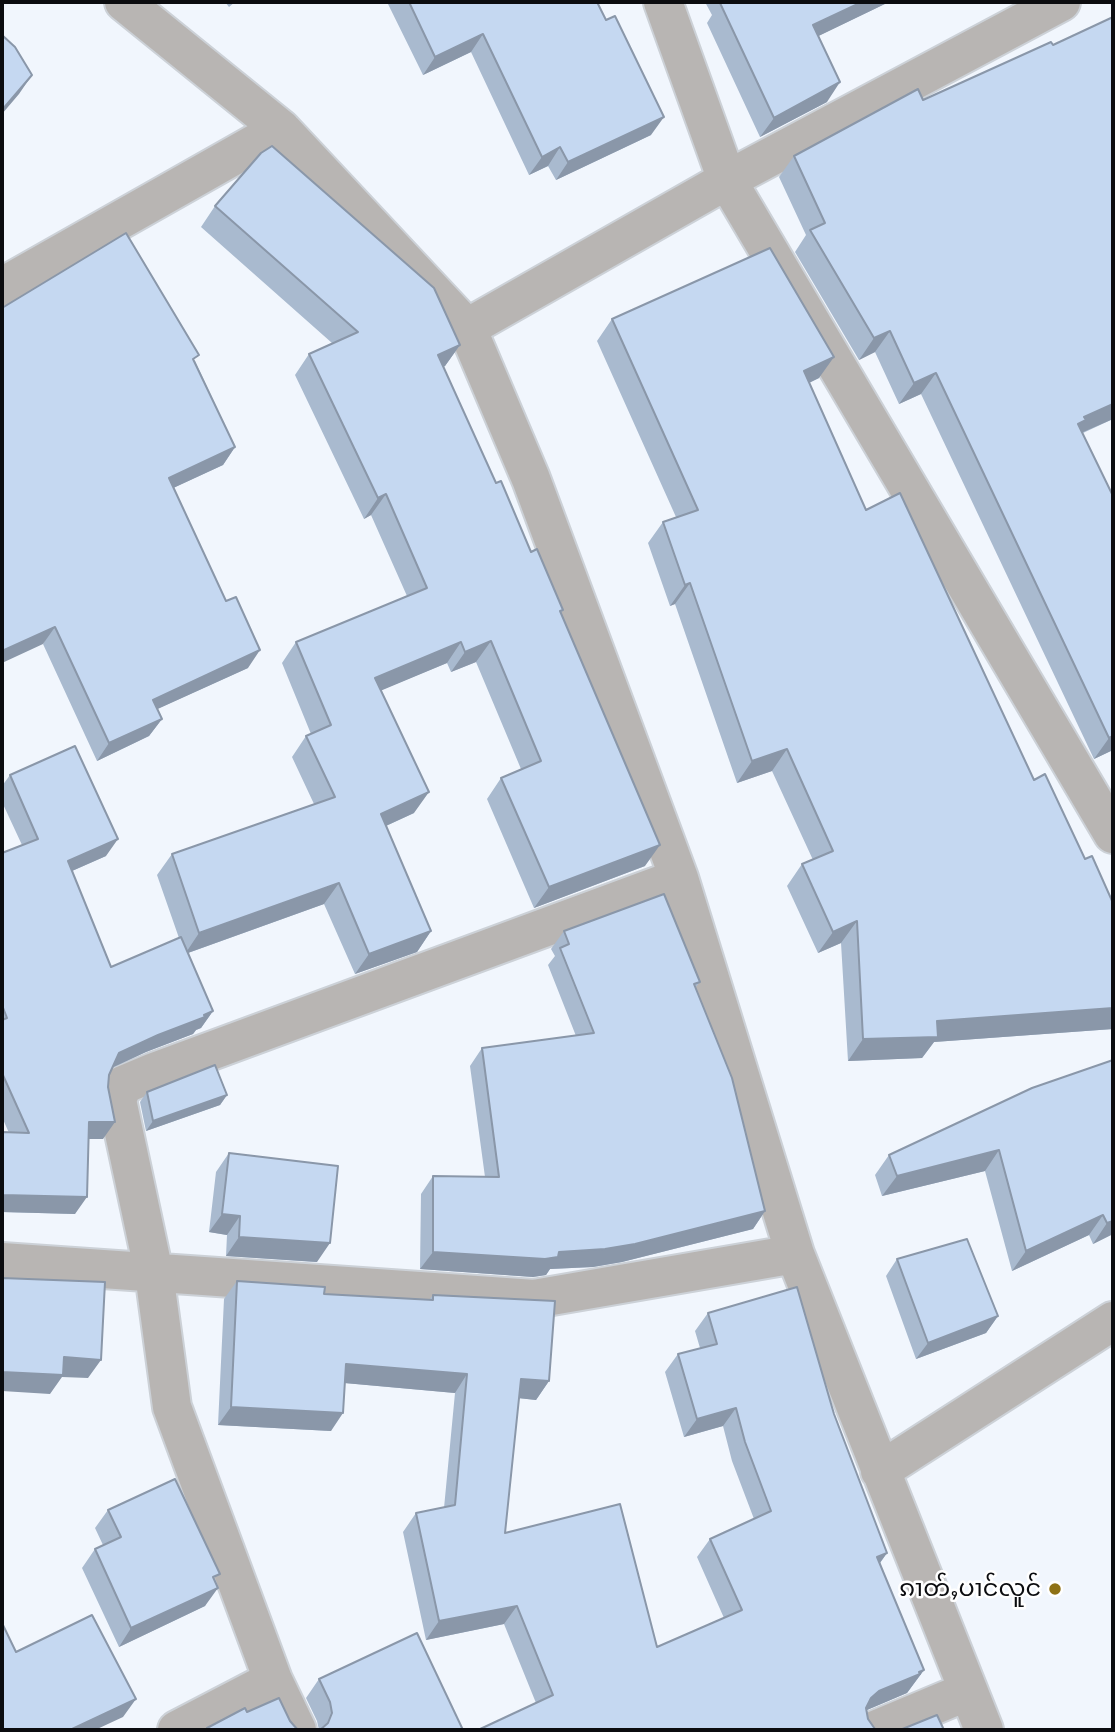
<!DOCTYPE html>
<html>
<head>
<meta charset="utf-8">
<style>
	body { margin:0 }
	#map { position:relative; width:1115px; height:1732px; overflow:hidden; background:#f1f6fd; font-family:"Alegreya Sans",sans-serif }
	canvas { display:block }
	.frame { position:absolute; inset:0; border:4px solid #0b0c0f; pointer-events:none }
</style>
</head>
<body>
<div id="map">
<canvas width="1115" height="1732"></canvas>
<div class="frame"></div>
</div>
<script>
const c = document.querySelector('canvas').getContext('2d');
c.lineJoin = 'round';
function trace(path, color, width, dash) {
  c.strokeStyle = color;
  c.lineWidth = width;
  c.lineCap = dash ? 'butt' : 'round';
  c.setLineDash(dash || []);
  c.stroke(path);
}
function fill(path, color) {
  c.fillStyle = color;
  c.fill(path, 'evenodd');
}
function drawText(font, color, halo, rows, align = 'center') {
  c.font = font + ' "Alegreya Sans","Noto Sans Myanmar",sans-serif';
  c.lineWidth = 5;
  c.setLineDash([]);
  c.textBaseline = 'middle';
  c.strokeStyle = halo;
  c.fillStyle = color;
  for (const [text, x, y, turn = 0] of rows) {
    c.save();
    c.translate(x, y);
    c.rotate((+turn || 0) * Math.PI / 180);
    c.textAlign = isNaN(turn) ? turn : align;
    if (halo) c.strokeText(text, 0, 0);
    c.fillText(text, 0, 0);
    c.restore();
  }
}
const minor = new Path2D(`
	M 124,2 L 281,129 L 467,328 L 531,479 L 679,878 L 795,1254 L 984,1730
	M 663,2 L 727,180 L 1113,834
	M 2,287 L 281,129
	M 467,328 L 727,180 L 1061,2
	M 2,1262 L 534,1299 L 795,1254
	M 880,1471 L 1113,1321
	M 177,1730 L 273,1680
	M 297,1730 L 273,1680 L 172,1407 L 154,1273 L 117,1100 L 123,1085 L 154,1072 L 679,878
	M 875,1730 L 968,1691`);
trace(minor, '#ccd1d7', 42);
trace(minor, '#b8b5b3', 38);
fill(new Path2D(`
	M 225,2 L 235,2 L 229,7 Z
	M 387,2 L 597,2 L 651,135 L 556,180 L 548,166 L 529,175 L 471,52 L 423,75 Z
	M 705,2 L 889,2 L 818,36 L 827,102 L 760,137 L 707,23 L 712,15 Z
	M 1113,17 L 1113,419 L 1083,433 L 1113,750 L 1094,759 L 921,394 L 899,404 L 875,352 L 859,360 L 795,252 L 806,235 L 779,177 L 794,156 L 1053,45 Z
	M 215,206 L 460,345 L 445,366 L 443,367 L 496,483 L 531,552 L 563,610 L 561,613 L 645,866 L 534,908 L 487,799 L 501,778 L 521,769 L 476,662 L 451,672 L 447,663 L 381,690 L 414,813 L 386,826 L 431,931 L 417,952 L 355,974 L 324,904 L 188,953 L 213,1011 L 201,1028 L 196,1030 L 193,1034 L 146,1052 L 112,1068 L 109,1075 L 103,1139 L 88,1139 L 75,1214 L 2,1212 L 2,1132 L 9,1133 L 2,1117 L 2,853 L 22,845 L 2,802 L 2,786 L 10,775 L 106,856 L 72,871 L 111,967 L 179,938 L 157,875 L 172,854 L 314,804 L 292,757 L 306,736 L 311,734 L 282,663 L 296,642 L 407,596 L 371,515 L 364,519 L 295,375 L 309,354 L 332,343 L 201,227 Z
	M 612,319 L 819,378 L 809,383 L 866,510 L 1034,780 L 1113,903 L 1113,1029 L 934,1042 L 922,1058 L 848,1061 L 841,943 L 818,953 L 787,886 L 802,864 L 813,860 L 772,771 L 737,783 L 675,604 L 670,606 L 648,543 L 663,522 L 676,517 L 597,341 Z
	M 195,361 L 235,447 L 223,465 L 173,488 L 248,668 L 157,709 L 162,719 L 149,736 L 97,761 L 43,644 Z
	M 564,931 L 700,982 L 695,988 L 765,1211 L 753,1229 L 622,1262 L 593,1267 L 550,1269 L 546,1275 L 533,1277 L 420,1269 L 421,1194 L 433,1176 L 485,1177 L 470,1066 L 482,1048 L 576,1036 L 548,965 L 555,956 L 551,949 Z
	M 1113,1060 L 1113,1234 L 1093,1244 L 1089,1235 L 1012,1271 L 985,1171 L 882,1196 L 875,1175 L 889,1155 Z
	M 147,1092 L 227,1095 L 220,1105 L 146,1131 L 140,1102 Z
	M 229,1153 L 317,1262 L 226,1256 L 227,1235 L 209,1232 L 216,1172 Z
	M 897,1259 L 998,1316 L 986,1333 L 916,1359 L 886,1276 Z
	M 237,1281 L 324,1294 L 429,1300 L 433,1295 L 549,1381 L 536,1400 L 519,1398 L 505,1533 L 657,1647 L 724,1618 L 697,1557 L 710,1539 L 754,1519 L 732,1461 L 723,1426 L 684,1437 L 665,1372 L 678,1354 L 700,1348 L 695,1331 L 708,1313 L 834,1414 L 887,1553 L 880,1563 L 924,1670 L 907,1693 L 867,1710 L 536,1703 L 504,1624 L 426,1640 L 403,1532 L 416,1513 L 444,1508 L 455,1393 L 345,1383 L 331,1431 L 218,1425 L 224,1299 Z
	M 108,1510 L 215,1581 L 205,1606 L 119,1647 L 82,1568 L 95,1549 L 103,1545 L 95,1528 Z
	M 319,1679 L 463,1730 L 319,1730 L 317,1721 L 306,1698 Z`), '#a9bacf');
fill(new Path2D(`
	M 862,2 L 889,2 L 800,45 L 813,25 Z
	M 483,34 L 471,52 L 423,75 L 435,57 Z
	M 32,75 L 19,94 L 2,114 L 2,110 Z
	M 840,82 L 827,102 L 760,137 L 774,118 Z
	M 664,117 L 651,135 L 556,180 L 568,162 Z
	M 560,147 L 548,166 L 529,175 L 542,157 Z
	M 890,331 L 875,352 L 859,360 L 874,338 Z
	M 460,345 L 445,366 L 423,376 L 438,355 Z
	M 834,357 L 819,378 L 788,393 L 804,371 Z
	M 936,373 L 921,394 L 899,404 L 914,383 Z
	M 1113,404 L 1113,419 L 1074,436 L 1078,424 L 1084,417 Z
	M 235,447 L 223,465 L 156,496 L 169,478 Z
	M 386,494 L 371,515 L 364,519 L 378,498 Z
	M 690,583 L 675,604 L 670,606 L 685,585 Z
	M 55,627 L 43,644 L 2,663 L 2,651 Z
	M 491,641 L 476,662 L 451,672 L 465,652 Z
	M 461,642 L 447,663 L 361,699 L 375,678 Z
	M 260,650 L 248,668 L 140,717 L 153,700 Z
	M 162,719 L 149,736 L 97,761 L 109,743 Z
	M 1113,736 L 1113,750 L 1094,759 L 1109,738 Z
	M 787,749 L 772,771 L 737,783 L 752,761 Z
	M 429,792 L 414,813 L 366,835 L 381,814 Z
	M 118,839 L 106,856 L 56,878 L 68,861 Z
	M 660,845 L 645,866 L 534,908 L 549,887 Z
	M 339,883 L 324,904 L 185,954 L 199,933 Z
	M 857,921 L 841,943 L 818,953 L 833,932 Z
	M 431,931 L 417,952 L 355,974 L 369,954 Z
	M 1113,1008 L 1113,1029 L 934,1042 L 922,1058 L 848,1061 L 863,1039 L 937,1021 Z
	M 213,1011 L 201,1028 L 196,1030 L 193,1034 L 146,1052 L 107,1070 L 119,1053 L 158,1035 Z
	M 227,1095 L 220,1105 L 146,1131 L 153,1121 Z
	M 89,1122 L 115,1122 L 103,1139 L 77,1139 Z
	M 999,1150 L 985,1171 L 882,1196 L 897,1176 Z
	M 2,1195 L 87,1197 L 75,1214 L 2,1212 Z
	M 765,1211 L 753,1229 L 622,1262 L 593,1267 L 550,1269 L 546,1275 L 533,1277 L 420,1269 L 433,1252 Z
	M 222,1214 L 240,1216 L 227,1235 L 209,1232 Z
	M 1103,1215 L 1089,1235 L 1012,1271 L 1026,1251 Z
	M 1113,1221 L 1113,1234 L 1093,1244 L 1107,1223 Z
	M 239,1237 L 330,1243 L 317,1262 L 226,1256 Z
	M 998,1316 L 986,1333 L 916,1359 L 928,1343 Z
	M 64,1357 L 101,1360 L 88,1378 L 62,1377 L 50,1394 L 2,1391 L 2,1372 Z
	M 346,1364 L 467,1374 L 455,1393 L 333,1382 Z
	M 521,1379 L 549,1381 L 536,1400 L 508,1397 Z
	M 231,1407 L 343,1413 L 331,1431 L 218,1425 Z
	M 736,1408 L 723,1426 L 684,1437 L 697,1419 Z
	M 887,1553 L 874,1571 L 877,1557 Z
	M 218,1588 L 205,1606 L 119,1647 L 131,1628 Z
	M 517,1606 L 504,1624 L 426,1640 L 439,1621 Z
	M 924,1670 L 907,1693 L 867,1710 L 858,1716 L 871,1698 L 879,1691 Z
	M 136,1699 L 123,1717 L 95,1730 L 70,1730 Z`), '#8a97a9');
const building = new Path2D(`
	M 409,2 L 597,2 L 606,20 L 615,16 L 664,117 L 568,162 L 560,147 L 542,157 L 483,34 L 435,57 Z
	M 723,2 L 862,2 L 813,25 L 840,82 L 774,118 L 720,3 Z
	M 1113,17 L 1113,404 L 1084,417 L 1086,420 L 1078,424 L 1113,496 L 1113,736 L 1109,738 L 936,373 L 914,383 L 890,331 L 874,338 L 810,230 L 825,223 L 794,156 L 918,89 L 923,100 L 1051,42 L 1053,45 Z
	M 2,35 L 15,47 L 32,75 L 2,110 Z
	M 272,146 L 434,288 L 460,345 L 438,355 L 496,483 L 501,481 L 531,552 L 537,549 L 563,610 L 560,611 L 660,845 L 549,887 L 501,778 L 541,761 L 491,641 L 465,652 L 461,642 L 375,678 L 429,792 L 381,814 L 431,931 L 369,954 L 339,883 L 199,933 L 172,854 L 335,797 L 306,736 L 331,725 L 296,642 L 427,588 L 386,494 L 378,498 L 309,354 L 358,332 L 215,206 L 261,153 Z
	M 126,233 L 199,355 L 193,359 L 235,447 L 169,478 L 226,601 L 236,597 L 260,650 L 153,700 L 162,719 L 109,743 L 55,627 L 2,651 L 2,308 Z
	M 770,248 L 834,357 L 804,371 L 866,510 L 900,493 L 1034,780 L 1045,774 L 1085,859 L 1092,856 L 1113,903 L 1113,1008 L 937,1021 L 938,1037 L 863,1039 L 857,921 L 833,932 L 802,864 L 833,851 L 787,749 L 752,761 L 690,583 L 685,585 L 663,522 L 698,510 L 612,319 Z
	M 75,746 L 118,839 L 68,861 L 111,967 L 181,937 L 213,1011 L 204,1015 L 205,1017 L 158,1035 L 119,1053 L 109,1075 L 108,1087 L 115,1122 L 89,1122 L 87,1197 L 2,1195 L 2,1132 L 29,1133 L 2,1073 L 2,1020 L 7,1018 L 2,1005 L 2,853 L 38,839 L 10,775 Z
	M 664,894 L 700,982 L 694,984 L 732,1078 L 765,1211 L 635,1244 L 605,1249 L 559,1252 L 558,1257 L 545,1259 L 433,1252 L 433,1176 L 499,1177 L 482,1048 L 594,1033 L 560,948 L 569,944 L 564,931 Z
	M 1113,1060 L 1113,1221 L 1107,1223 L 1103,1215 L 1026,1251 L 999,1150 L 897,1176 L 889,1155 L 1032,1088 Z
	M 215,1065 L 227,1095 L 153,1121 L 147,1092 Z
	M 229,1153 L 338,1166 L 330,1243 L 239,1237 L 240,1216 L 222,1214 Z
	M 967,1239 L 998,1316 L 928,1343 L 897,1259 Z
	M 2,1278 L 105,1282 L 101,1360 L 64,1357 L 63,1375 L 2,1372 Z
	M 237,1281 L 325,1287 L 324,1294 L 433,1300 L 433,1295 L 555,1301 L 549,1381 L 521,1379 L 505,1533 L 620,1504 L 657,1647 L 742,1610 L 710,1539 L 771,1511 L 745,1442 L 736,1408 L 697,1419 L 678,1354 L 717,1344 L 708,1313 L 797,1287 L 834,1414 L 887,1553 L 877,1557 L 924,1670 L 919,1672 L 920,1674 L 879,1691 L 871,1698 L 866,1708 L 868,1719 L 875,1729 L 878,1730 L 478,1730 L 553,1695 L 517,1606 L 439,1621 L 416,1513 L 455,1505 L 467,1374 L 346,1364 L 343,1413 L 231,1407 Z
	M 175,1479 L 220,1574 L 213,1577 L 218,1588 L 131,1628 L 95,1549 L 121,1537 L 108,1510 Z
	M 92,1615 L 136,1699 L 70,1730 L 2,1730 L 2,1623 L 16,1652 Z
	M 417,1633 L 463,1730 L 320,1730 L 328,1723 L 332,1713 L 330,1702 L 319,1679 Z
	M 279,1698 L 290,1721 L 297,1729 L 300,1730 L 208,1730 L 207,1728 L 245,1708 L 247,1712 Z
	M 937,1715 L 944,1730 L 900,1730 Z`);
fill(building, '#c5d8f1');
trace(building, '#8a97a9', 2);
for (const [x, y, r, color] of [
	[1055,1589,7,"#8e7115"]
]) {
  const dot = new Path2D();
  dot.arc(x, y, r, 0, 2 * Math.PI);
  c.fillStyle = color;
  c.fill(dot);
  trace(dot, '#fff', 2.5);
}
drawText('24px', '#0b0c0f', '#fff', [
	["ၵၢတ်ႇပၢင်လူင်",1041,1589]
], 'right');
</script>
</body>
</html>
